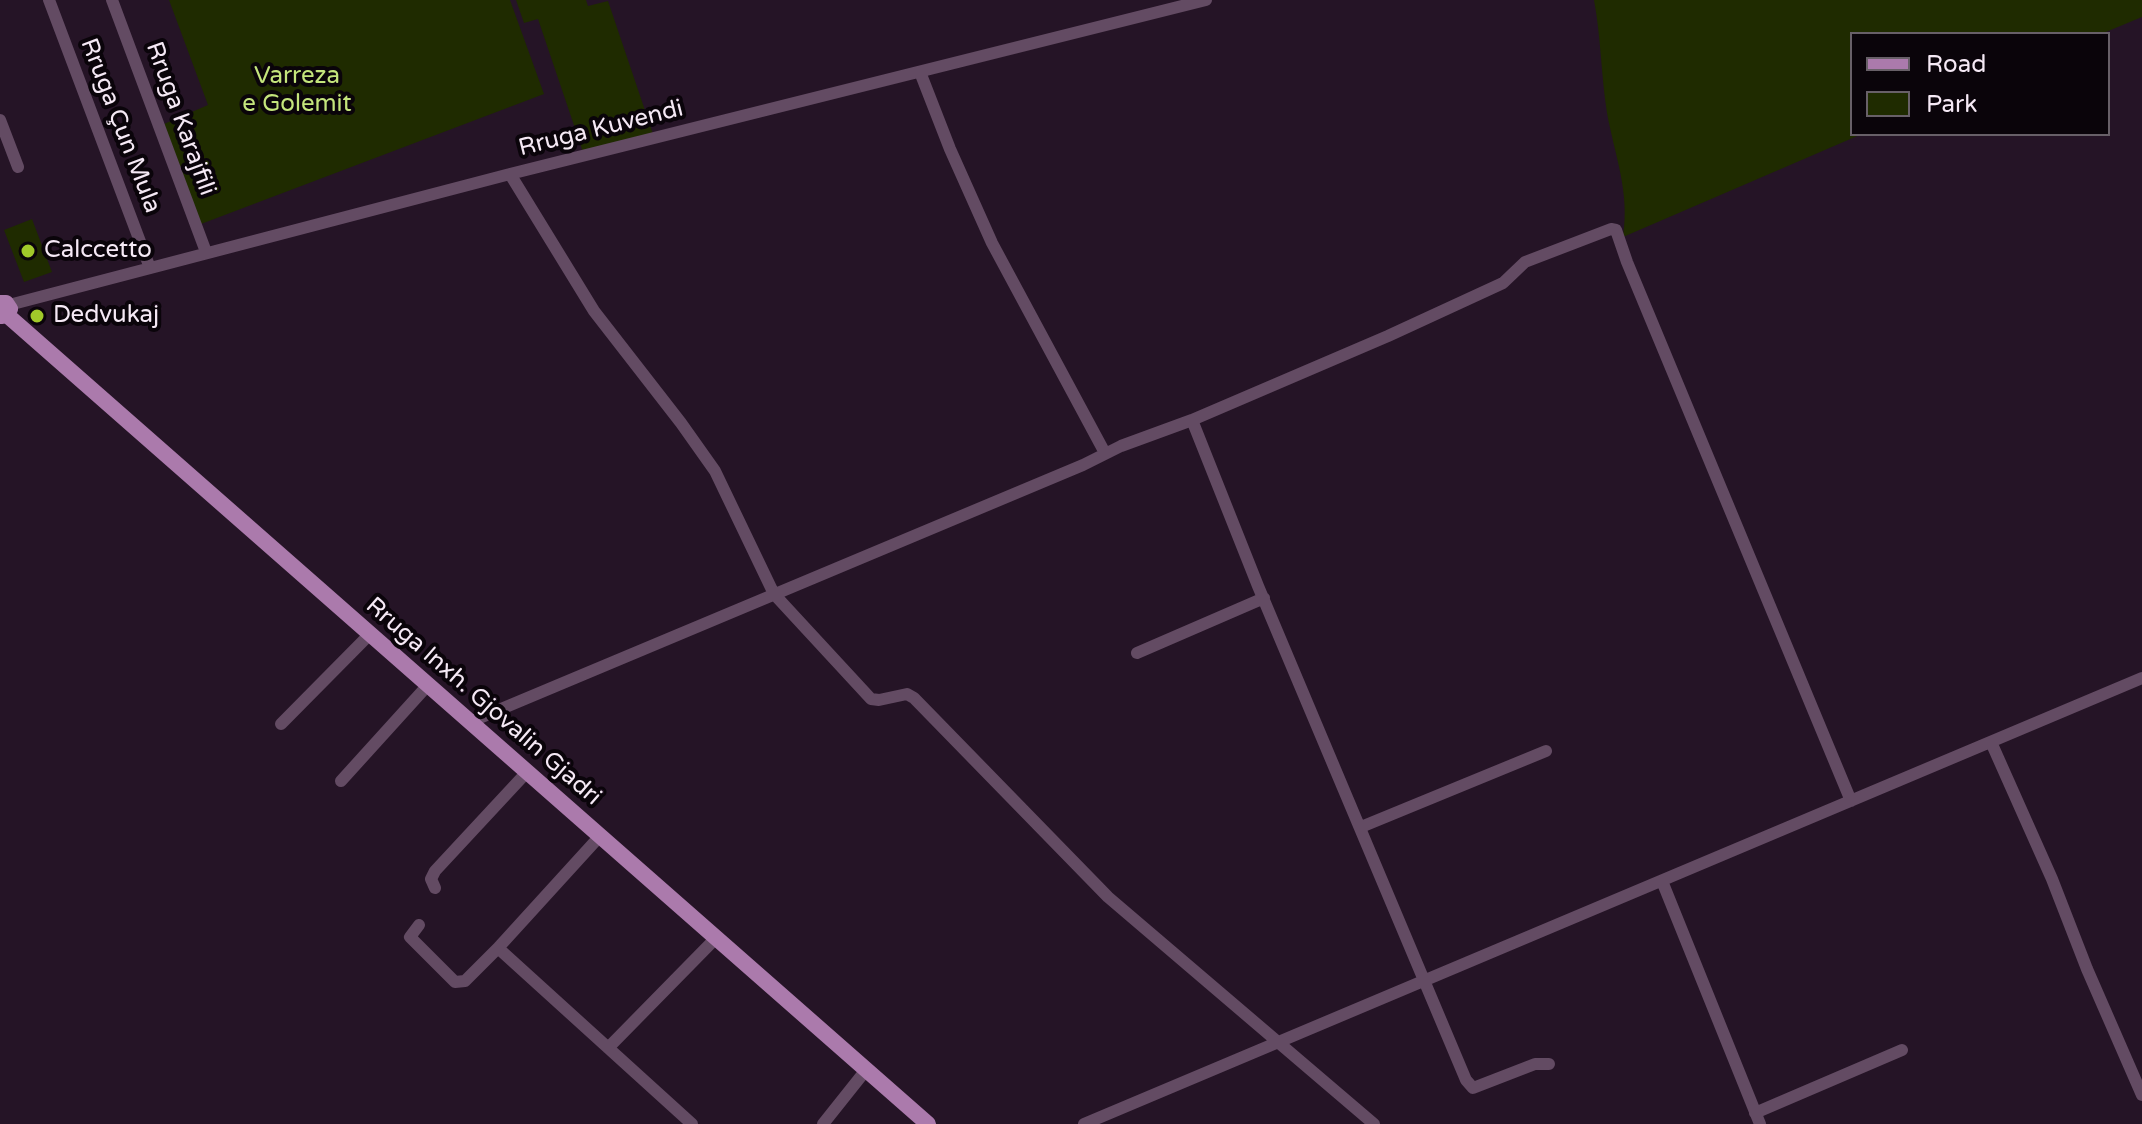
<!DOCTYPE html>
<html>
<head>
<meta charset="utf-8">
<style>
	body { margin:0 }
	#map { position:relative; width:2142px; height:1124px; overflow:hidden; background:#251426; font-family:"Varela Round",sans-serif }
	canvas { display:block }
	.legend { position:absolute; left:1850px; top:32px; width:260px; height:104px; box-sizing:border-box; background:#0a040a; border:2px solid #686068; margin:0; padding:10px 14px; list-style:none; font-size:24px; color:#f5e9f5 }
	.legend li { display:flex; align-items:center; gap:16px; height:40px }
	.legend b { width:40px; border:2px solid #686068 }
</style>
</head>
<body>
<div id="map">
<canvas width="2142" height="1124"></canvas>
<ul class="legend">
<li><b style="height:10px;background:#ab7aac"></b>Road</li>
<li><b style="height:22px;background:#1f2b00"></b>Park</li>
</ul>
</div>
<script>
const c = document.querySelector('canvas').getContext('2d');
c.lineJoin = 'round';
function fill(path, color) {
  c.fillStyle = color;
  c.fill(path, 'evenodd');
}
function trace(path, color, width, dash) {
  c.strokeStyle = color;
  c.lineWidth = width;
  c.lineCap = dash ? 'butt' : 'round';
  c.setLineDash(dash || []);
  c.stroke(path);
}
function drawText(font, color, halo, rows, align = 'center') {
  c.font = font + ' "Varela Round",sans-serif';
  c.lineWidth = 8;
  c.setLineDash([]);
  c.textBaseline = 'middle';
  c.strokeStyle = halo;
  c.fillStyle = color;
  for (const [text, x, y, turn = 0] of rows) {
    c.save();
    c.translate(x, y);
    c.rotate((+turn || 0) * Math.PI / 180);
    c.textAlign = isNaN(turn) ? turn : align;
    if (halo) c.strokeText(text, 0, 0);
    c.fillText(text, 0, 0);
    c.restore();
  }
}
fill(new Path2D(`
	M 169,0 L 510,0 L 544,94 L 201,224 L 164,124 L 208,105 Z
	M 516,0 L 586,0 L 588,6 L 608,1 L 653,134 L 583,152 L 538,19 L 524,23 Z
	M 1594,0 L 2142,0 L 2142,17 L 2101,34 L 1852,34 L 1852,134 L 1862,134 L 1623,237 C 1630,191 1615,157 1607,113 C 1601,75 1601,37 1594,0 Z
	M 32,219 L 52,272 L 24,282 L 4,230 Z`), '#1f2b00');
trace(new Path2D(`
	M 49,0 L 150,268
	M 112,0 L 206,252
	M 920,72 L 950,149 L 992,243 L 1105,453
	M 0,120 L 18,167
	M 510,174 L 594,311 L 681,423 L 715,471 L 774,594 L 871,699 L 879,700 L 907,694 L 914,698 L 1108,897 L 1374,1124
	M 9,305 L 510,174 L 1206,0
	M 1192,420 L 1388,336 L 1503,283 L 1525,262 L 1611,229 L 1616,230 L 1627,262 L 1851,801
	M 1137,653 L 1264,598
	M 470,722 L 1083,465 L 1121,446 L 1192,420 L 1258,586 L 1466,1080 L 1473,1088 L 1535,1064 L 1549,1064
	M 281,724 L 370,634
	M 1991,742 L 2052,879 L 2087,969 L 2142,1095
	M 341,781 L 428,685
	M 1361,827 L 1546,751
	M 1662,881 L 1760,1124
	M 435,888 L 431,879 L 435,871 L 527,772
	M 419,925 L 410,937 L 455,982 L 465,981 L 498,948 L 692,1124
	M 498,948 L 600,836
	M 608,1048 L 716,938
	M 1755,1113 L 1902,1050
	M 823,1124 L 866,1070
	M 1084,1124 L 2142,678`), '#634b63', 12);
trace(new Path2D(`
	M 0,303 L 6,303 L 10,309 L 7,315 L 1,316
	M 7,315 L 928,1124`), '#ab7aac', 16);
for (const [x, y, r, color] of [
	[28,251,8,"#a1c92a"],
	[37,316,8,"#a1c92a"]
]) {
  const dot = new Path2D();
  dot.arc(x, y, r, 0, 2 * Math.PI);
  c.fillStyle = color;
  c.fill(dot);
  trace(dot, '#0a040a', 3);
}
drawText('24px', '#c4e57c', '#0a040a', [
	["Varreza",297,77],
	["e Golemit",297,105]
]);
drawText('24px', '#f5e9f5', '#0a040a', [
	["Rruga Karajfili",180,119,70],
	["Rruga Çun Mula",120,126,69],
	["Rruga Kuvendi",601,129,-14],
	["Rruga Inxh. Gjovalin Gjadri",483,702,41]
]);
drawText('24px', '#f5e9f5', '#0a040a', [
	["Calccetto",44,251],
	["Dedvukaj",53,316]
], 'left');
</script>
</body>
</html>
